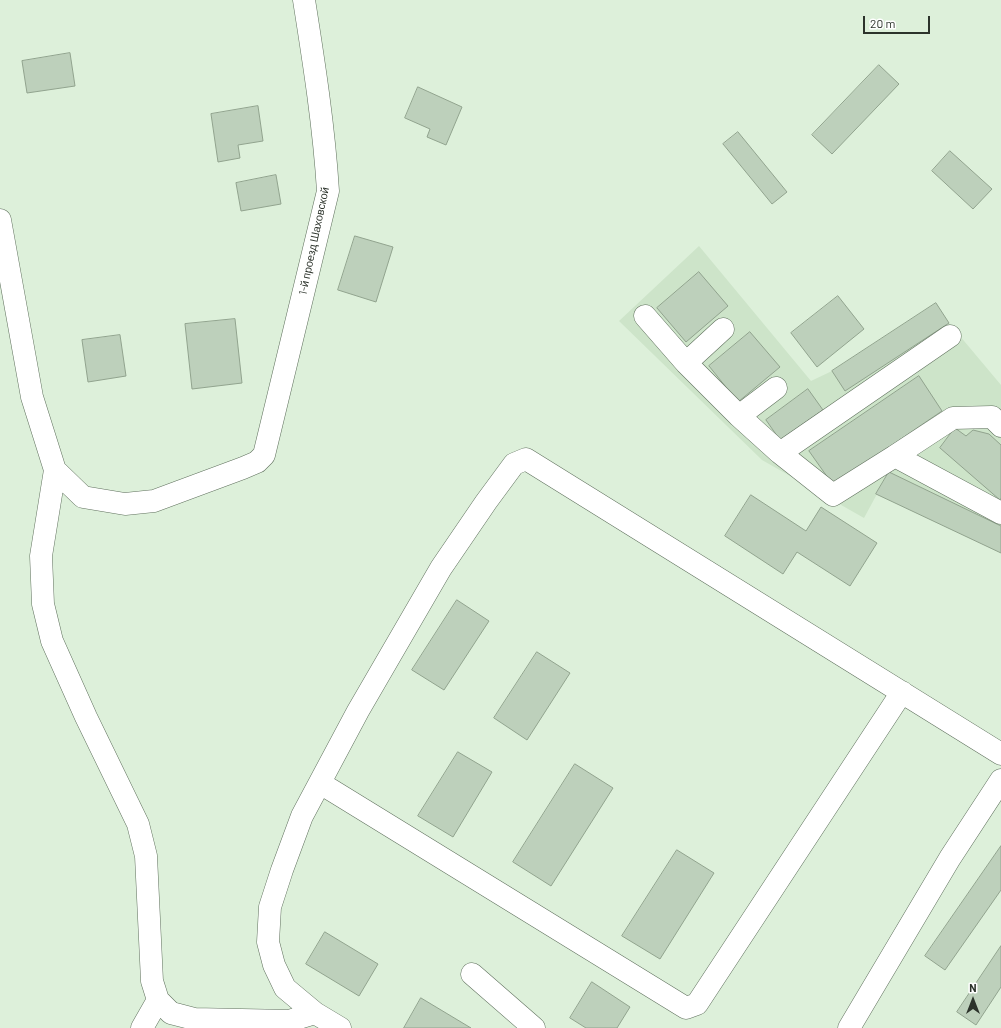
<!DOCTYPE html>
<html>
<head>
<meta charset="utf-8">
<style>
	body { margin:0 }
	#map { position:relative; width:1001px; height:1028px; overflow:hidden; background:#ddf0da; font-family:Barlow,sans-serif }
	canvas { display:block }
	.north { position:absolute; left:953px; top:980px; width:40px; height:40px; -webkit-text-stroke:3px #fff; paint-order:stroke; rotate:0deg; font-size:11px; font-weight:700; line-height:16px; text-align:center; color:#2c332b }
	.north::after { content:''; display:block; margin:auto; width:14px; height:18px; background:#2c332b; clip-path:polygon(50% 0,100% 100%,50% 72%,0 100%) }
	.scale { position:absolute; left:863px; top:16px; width:67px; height:18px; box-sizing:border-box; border:2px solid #2c332b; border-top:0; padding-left:5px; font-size:12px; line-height:14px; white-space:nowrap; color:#2c332b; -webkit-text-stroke:3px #fff; paint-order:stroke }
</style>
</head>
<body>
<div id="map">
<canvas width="1001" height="1028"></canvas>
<div class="north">N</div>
<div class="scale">20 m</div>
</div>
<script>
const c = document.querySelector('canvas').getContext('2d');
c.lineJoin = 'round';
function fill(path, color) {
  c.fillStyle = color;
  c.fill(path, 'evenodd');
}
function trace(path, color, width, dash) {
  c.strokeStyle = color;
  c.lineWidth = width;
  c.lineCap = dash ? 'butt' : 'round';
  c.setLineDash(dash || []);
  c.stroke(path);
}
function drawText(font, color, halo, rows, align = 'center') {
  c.font = font + ' Barlow,sans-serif';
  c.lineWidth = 4;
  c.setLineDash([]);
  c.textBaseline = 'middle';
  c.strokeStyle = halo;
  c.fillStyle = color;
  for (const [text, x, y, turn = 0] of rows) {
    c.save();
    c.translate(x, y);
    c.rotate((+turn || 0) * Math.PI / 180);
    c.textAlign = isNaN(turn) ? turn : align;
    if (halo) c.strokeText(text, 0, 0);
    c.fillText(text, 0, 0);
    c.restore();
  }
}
fill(new Path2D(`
	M 699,246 L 811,381 L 832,371 L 936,303 L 949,323 L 1001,385 L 1001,553 L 877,494 L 864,518 L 762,460 L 619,321 Z`), '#cde4c9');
const building = new Path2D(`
	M 70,53 L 75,86 L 27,93 L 22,61 Z
	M 879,65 L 899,84 L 832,154 L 812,135 Z
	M 418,87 L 462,107 L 446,145 L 427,137 L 430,129 L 405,118 Z
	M 258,106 L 263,141 L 238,145 L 240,158 L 218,162 L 211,114 Z
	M 738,132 L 787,192 L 772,204 L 723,144 Z
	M 950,151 L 992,189 L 973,209 L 932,171 Z
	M 276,175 L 281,204 L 241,211 L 236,183 Z
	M 355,236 L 393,247 L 376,302 L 338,290 Z
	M 699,272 L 728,306 L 686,342 L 657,308 Z
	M 838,296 L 864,329 L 817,367 L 791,333 Z
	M 936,303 L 949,323 L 845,391 L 832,371 Z
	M 235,319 L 242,383 L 192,389 L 185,324 Z
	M 750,332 L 780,367 L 738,402 L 709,366 Z
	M 120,335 L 126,376 L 88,382 L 82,340 Z
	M 919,376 L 942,411 L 833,485 L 809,451 Z
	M 808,389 L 823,410 L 780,440 L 766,420 Z
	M 955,428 L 966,436 L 973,430 L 989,434 L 1001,445 L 1001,498 L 1000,500 L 940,448 Z
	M 889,472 L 1001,526 L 1001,553 L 876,494 Z
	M 751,495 L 806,531 L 821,507 L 877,543 L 850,586 L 797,552 L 783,574 L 725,536 Z
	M 457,600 L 489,621 L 444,690 L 412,670 Z
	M 537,652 L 570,673 L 527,740 L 494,718 Z
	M 458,752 L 492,772 L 453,837 L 418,816 Z
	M 575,764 L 613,788 L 551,886 L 513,862 Z
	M 1001,846 L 1001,890 L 945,970 L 925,956 Z
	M 677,850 L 714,873 L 660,959 L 622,936 Z
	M 325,932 L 378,964 L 359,996 L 306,964 Z
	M 1001,946 L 1001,987 L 976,1025 L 957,1012 Z
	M 592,982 L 630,1007 L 617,1028 L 586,1028 L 570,1018 Z
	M 421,998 L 471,1028 L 404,1028 Z`);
fill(building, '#bdd0bb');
trace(building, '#91a38e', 1);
const minor = new Path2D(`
	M 0,220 L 32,397 L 55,470 L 83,497 L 125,504 L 154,501 L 243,468 L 257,462 L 264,455 L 328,191 C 324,127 314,63 304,0
	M 645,316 L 686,363
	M 723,329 L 686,363 L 739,416
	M 776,388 L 739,416 L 780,453
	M 1001,426 L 992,417 L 953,418 L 895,456 L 1001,513
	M 895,456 L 833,495 L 780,453 L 950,336
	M 55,470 L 41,556 L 43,604 L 52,641 L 86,717 L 138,824 L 146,856 L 152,981 L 158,1000 L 171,1013 L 194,1019 L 289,1021 L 315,1013
	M 320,783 L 686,1008 L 697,1004 L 902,692
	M 472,974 L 534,1028
	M 142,1028 L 158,1000
	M 340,1028 L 315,1013 L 285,988 L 274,965 L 268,942 L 270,907 L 282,870 L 302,816 L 358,711 L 441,568 L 486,502 L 514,464 L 526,459 L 1001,754
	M 849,1028 L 950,858 L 1001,780`);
trace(minor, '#60715e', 23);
trace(minor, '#fff', 22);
drawText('11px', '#2c332b', '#fff', [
	["1-й проезд Шаховской",314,241,-78]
]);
</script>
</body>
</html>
